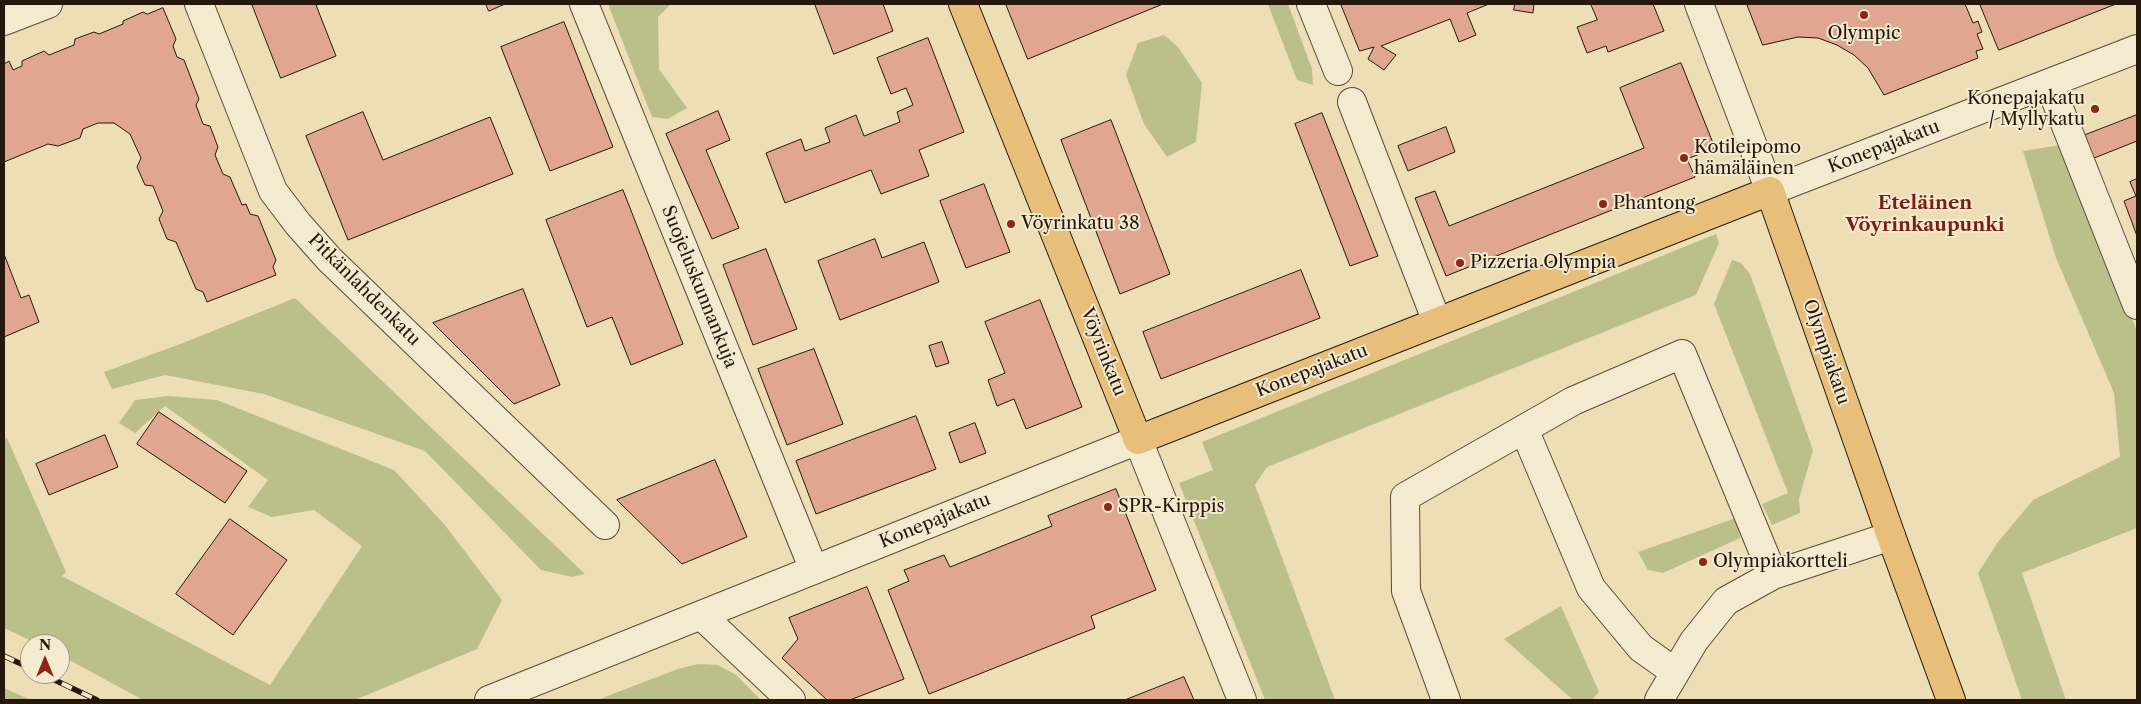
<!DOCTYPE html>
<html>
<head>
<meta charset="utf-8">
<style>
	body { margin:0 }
	#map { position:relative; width:2141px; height:704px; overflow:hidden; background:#eedeb5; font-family:"Libre Caslon Text",serif }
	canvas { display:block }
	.frame { position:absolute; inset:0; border:5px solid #26180d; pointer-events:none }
	.north { position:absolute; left:20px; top:634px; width:50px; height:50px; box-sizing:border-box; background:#f4eacf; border:1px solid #a29681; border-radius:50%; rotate:0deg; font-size:14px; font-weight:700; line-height:20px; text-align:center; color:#26180d }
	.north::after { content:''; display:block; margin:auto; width:18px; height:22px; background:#8f2418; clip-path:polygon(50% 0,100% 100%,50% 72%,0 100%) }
</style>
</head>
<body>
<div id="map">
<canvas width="2141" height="704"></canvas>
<div class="frame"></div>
<div class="north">N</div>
</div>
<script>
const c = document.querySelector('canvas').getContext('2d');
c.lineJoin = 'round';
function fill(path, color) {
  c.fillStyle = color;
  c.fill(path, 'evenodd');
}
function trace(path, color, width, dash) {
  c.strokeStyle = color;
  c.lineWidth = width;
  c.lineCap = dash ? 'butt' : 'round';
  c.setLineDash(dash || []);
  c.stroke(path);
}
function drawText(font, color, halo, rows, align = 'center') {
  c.font = font + ' "Libre Caslon Text",serif';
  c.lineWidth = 4;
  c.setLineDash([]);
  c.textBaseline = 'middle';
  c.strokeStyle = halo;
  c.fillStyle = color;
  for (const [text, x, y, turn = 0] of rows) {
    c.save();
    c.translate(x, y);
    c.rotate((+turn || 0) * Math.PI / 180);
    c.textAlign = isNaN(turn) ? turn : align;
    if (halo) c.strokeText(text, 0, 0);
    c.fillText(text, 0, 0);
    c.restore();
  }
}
fill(new Path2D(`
	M 608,4 L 671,4 L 658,17 L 659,69 L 687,108 L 668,119 L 652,117 Z
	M 1268,4 L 1288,4 L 1312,69 L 1313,85 L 1297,80 Z
	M 1164,35 L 1178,47 L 1202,83 L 1196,142 L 1167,157 L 1144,124 L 1126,75 L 1138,43 Z
	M 2066,144 L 2137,332 L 2137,528 L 2022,573 L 2066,700 L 2022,700 L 1978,573 L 1998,542 L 2033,500 L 2120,457 L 2114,393 L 2056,258 L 2023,151 Z
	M 1716,234 L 1719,243 L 1696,295 L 1267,467 L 1255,485 L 1335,700 L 1265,700 L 1179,483 L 1213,470 L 1202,442 Z
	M 1732,260 L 1741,263 L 1750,274 L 1813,450 L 1799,499 L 1800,513 L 1772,525 L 1762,504 L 1788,493 L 1714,304 Z
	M 295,298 L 585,574 L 572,577 L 541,570 L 425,451 L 264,394 L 165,375 L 112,389 L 104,372 L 183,343 Z
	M 168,396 L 217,400 L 394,470 L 444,524 L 502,600 L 477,649 L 355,700 L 143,700 L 60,655 L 60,644 L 38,644 L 4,628 L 4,439 L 7,438 L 66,572 L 62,576 L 270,685 L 362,546 L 314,510 L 272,517 L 248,507 L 268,480 L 165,406 L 135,433 L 119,423 L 135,400 Z
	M 1736,518 L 1740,538 L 1663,573 L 1648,570 L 1638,552 Z
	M 1561,606 L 1599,692 L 1592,700 L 1573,700 L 1504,639 Z
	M 698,664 L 718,665 L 736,675 L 761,700 L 597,700 L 678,669 Z
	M 4,688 L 31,700 L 4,700 Z`), '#bbc08b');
const building = new Path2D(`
	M 252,4 L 320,4 L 316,5 L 336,56 L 281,78 Z
	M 486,4 L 505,4 L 489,11 Z
	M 815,4 L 883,4 L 893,31 L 834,54 Z
	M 1006,4 L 1163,4 L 1028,59 Z
	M 1341,4 L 1489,4 L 1467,13 L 1476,35 L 1459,42 L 1450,19 L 1381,46 L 1396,55 L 1384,70 L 1368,59 L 1374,47 L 1360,51 Z
	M 1515,4 L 1534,4 L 1533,13 L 1514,10 Z
	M 1591,4 L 1653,4 L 1664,31 L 1608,52 L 1606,46 L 1587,53 L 1577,27 L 1597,20 Z
	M 1747,4 L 1965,4 L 1973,23 L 1978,21 L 1982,32 L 1977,34 L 1983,49 L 1976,51 L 1978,58 L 1884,95 L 1868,68 L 1854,55 L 1837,45 L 1818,38 L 1798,37 L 1763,45 Z
	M 1980,4 L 2116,4 L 1999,50 Z
	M 163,8 L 176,39 L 173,46 L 177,57 L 184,60 L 199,99 L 196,105 L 203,124 L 210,126 L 218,147 L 215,155 L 223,174 L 230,177 L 242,205 L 246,204 L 250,214 L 258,216 L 276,260 L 273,267 L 276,275 L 207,302 L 203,292 L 196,289 L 176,242 L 167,239 L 159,219 L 163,211 L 153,186 L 145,185 L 137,167 L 141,158 L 130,134 L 114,123 L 98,123 L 83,129 L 80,138 L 58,146 L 48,144 L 4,162 L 4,64 L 9,61 L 13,70 L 22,66 L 22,61 L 44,51 L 49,55 L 74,45 L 75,39 L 94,32 L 99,34 L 123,24 L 123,21 L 143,12 L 147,14 Z
	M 564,22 L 613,147 L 550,171 L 501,47 Z
	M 928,38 L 964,132 L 919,150 L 929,176 L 881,194 L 871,170 L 785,203 L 766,153 L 801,139 L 805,151 L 830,142 L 825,128 L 856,115 L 864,136 L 900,122 L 897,112 L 913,105 L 906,88 L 891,94 L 877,58 Z
	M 1681,63 L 1715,148 L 1687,159 L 1695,177 L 1446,276 L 1415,198 L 1435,191 L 1449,226 L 1644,148 L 1620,88 Z
	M 718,111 L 730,140 L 706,150 L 739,228 L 712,239 L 666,134 Z
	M 363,112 L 383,160 L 490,117 L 513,174 L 348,240 L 306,136 Z
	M 1322,113 L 1378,256 L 1350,266 L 1295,124 Z
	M 2137,115 L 2137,141 L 2084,162 L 2075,139 Z
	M 1111,120 L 1170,274 L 1120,294 L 1061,140 Z
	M 1446,127 L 1455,152 L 1408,171 L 1398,146 Z
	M 2137,179 L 2137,236 L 2124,201 L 2136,196 L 2130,182 Z
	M 984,184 L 1010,252 L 966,268 L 940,201 Z
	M 623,190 L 683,344 L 631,365 L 612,317 L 587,327 L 546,220 Z
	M 875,239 L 882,258 L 924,242 L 939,282 L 840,320 L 818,261 Z
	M 766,249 L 797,329 L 753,345 L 723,265 Z
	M 4,254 L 21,298 L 29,295 L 39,322 L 4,337 Z
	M 1301,270 L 1320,318 L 1161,379 L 1143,332 Z
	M 523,289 L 560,385 L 514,404 L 433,323 Z
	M 1040,300 L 1082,407 L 1026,429 L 1014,399 L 997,406 L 988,380 L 1005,373 L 985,322 Z
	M 942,342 L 949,363 L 936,367 L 929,346 Z
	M 814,349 L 843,424 L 787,445 L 758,369 Z
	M 159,412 L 247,471 L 225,503 L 137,444 Z
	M 916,416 L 936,469 L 816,514 L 796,461 Z
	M 975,423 L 986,453 L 960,463 L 949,433 Z
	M 105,435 L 118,467 L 49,495 L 36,464 Z
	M 715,460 L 747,537 L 682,564 L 617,500 Z
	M 1116,489 L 1156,590 L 1091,616 L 1095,628 L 929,694 L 888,590 L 909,581 L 904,570 L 944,555 L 950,567 L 1052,526 L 1048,516 Z
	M 230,519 L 287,560 L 233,635 L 176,594 Z
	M 867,587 L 904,679 L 850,700 L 827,700 L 782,658 L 798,639 L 789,618 Z
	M 1184,677 L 1194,700 L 1125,700 Z`);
fill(building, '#e0a68f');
trace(building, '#26180d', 1);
const minor = new Path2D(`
	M 199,4 L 273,191 L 298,224 L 329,259 L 605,525
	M 584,4 L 814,570
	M 1311,4 L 1338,71
	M 1699,4 L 1770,191 L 2137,49
	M 4,21 L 48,4
	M 2049,83 L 2137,305
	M 1352,102 L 1437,322
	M 1524,429 L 1591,588 L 1641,648 L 1675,672
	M 701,615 L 791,700
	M 489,700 L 1138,440 L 1242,700
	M 1446,700 L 1406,591 L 1405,497 L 1573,401 L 1682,354 L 1773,575
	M 1659,700 L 1694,641 L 1726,601 L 1773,575 L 1891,536`);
const major = new Path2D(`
	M 963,4 L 1138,440 L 1770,191 L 1891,536 L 1951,700`);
trace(minor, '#584a37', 30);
trace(major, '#26180d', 30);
trace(minor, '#f4eacf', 28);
trace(major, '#e7bf7a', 28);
const rail = new Path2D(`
	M 4,656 L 30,668
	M 42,674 L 97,700`);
trace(rail, '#26180d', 5.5);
trace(rail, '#f4eacf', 4, [11]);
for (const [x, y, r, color] of [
	[1864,15,5,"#8f2418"],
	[2095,109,5,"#8f2418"],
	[1684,158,5,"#8f2418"],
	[1603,204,5,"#8f2418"],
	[1011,224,5,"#8f2418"],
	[1460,263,5,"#8f2418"],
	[1108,507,5,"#8f2418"],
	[1703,562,5,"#8f2418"]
]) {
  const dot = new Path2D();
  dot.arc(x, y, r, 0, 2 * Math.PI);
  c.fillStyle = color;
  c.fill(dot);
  trace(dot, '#f4eacf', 2);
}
drawText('18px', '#26180d', '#f4eacf', [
	["Olympic",1864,34,"center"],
	["Konepajakatu",2085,99,"right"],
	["/ Myllykatu",2085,120,"right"],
	["Kotileipomo",1694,148],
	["hämäläinen",1694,169],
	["Phantong",1613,204],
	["Vöyrinkatu 38",1021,224],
	["Pizzeria Olympia",1470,263],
	["SPR-Kirppis",1118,507],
	["Olympiakortteli",1713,562]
], 'left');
drawText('18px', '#26180d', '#f4eacf', [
	["Konepajakatu",1884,147,-21],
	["Suojeluskunnankuja",699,287,68],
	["Pitkänlahdenkatu",364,290,45],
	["Vöyrinkatu",1103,352,68],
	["Olympiakatu",1826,352,71],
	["Konepajakatu",1312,371,-21],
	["Konepajakatu",935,521,-22]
]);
drawText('bold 19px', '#7a1f14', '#f4eacf', [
	["Eteläinen",1925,204],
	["Vöyrinkaupunki",1925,226]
]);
</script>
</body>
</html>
